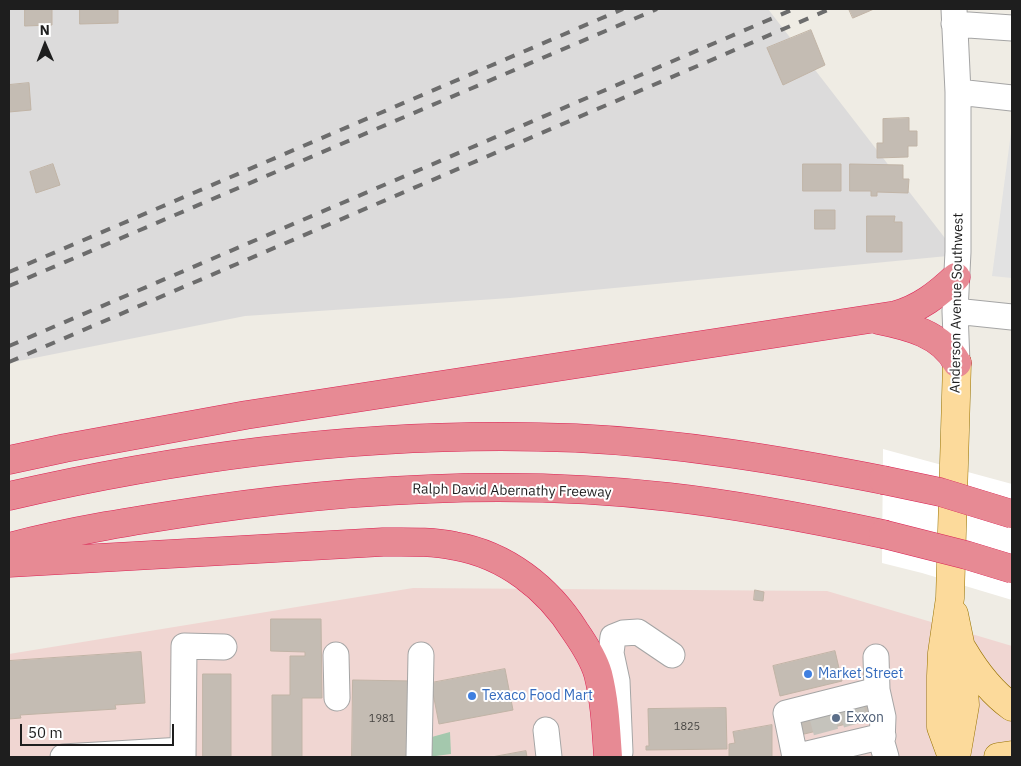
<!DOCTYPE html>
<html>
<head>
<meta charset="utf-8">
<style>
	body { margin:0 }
	#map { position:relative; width:1021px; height:766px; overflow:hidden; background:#efece4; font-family:"IBM Plex Sans",sans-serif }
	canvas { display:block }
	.frame { position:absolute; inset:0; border:10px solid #1e1e1e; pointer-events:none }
	.north { position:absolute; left:20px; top:20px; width:50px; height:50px; -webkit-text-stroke:4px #fff; paint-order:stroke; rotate:359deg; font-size:14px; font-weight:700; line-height:20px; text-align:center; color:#1e1e1e }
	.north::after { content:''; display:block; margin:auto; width:18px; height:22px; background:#1e1e1e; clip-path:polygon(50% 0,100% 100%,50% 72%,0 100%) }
	.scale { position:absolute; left:20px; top:724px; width:154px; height:22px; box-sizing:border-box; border:2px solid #1e1e1e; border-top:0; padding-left:6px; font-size:15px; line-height:18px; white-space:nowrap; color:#1e1e1e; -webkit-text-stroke:4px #fff; paint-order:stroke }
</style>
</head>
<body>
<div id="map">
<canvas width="1021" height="766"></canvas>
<div class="frame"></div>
<div class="north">N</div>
<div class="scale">50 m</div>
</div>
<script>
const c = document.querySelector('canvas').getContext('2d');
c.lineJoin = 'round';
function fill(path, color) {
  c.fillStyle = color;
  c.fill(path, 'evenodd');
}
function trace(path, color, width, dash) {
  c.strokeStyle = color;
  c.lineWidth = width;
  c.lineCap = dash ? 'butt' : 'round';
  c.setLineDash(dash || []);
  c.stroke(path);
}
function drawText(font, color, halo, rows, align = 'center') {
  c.font = font + ' "IBM Plex Sans",sans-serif';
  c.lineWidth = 4;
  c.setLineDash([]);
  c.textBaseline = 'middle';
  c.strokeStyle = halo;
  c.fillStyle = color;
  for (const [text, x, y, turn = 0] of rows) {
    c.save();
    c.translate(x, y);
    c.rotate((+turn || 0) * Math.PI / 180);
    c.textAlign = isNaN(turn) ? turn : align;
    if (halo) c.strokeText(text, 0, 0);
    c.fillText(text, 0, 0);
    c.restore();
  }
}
fill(new Path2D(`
	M 9,9 L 768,9 L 958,255 L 510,298 L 245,316 L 9,363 Z`), '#dcdbdb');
fill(new Path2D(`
	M 413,588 L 827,591 L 1012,646 L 1012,757 L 9,757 L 9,654 Z`), '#f0d6d2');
fill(new Path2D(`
	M 450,732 L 451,754 L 428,757 L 428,738 Z`), '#a4c8ad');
fill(new Path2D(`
	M 1012,125 L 1012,278 L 992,276 Z`), '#e2e2e2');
fill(new Path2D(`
	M 883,449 L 1012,484 L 1012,600 L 922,573 L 882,563 Z`), '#fff');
const building = new Path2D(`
	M 25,9 L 52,9 L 52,25 L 25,26 Z
	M 80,9 L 118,9 L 118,23 L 80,24 Z
	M 849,9 L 874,9 L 853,18 Z
	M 811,30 L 825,65 L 783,85 L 767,48 Z
	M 29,83 L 31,110 L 9,112 L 9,85 Z
	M 909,118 L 909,131 L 917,131 L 917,146 L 908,146 L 908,157 L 877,158 L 877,143 L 883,143 L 883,119 Z
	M 53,164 L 60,185 L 36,193 L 30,172 Z
	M 803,164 L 841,164 L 841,191 L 803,191 Z
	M 850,164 L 903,165 L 903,179 L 909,179 L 908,193 L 877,192 L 877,196 L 871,196 L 871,191 L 850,191 Z
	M 815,210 L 835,210 L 835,229 L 815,229 Z
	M 867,216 L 895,216 L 894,222 L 902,222 L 902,252 L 867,252 Z
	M 755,590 L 764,592 L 763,601 L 754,600 Z
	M 271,619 L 321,619 L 322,698 L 302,698 L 302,757 L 272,757 L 272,695 L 290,695 L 290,656 L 305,656 L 305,652 L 271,651 Z
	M 835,651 L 842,681 L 780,696 L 773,666 Z
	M 141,652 L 145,703 L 115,705 L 116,709 L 20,715 L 21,718 L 9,719 L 9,661 Z
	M 505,669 L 513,710 L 439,724 L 431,683 Z
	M 203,674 L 231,674 L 231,757 L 203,757 Z
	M 353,680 L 412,681 L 411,757 L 352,757 Z
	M 872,700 L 876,717 L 800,735 L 796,718 Z
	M 726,708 L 727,749 L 646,750 L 646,746 L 649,746 L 648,709 Z
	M 772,725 L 772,757 L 729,757 L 729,744 L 735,743 L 733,732 Z
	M 526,751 L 527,757 L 492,757 Z`);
fill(building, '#c4bcb3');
trace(building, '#c1b4a6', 1);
trace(new Path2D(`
	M 851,707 L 856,724
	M 821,713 L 826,732`), '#c5c3bc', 25, [25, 12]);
const minor = new Path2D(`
	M 954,9 L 958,92 L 958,252 L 955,311 L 957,363
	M 954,24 L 1012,28
	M 958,92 L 1012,98
	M 955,311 L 1012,317
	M 336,655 L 337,698
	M 877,690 L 883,717 L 882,743 L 886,757
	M 546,730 L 549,757
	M 620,752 L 617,681 L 611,653 L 613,637 L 623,633 L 638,632 L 672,655
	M 63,757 L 183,750
	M 183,757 L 184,646 L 224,647
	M 419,757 L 421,655
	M 795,757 L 786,713 L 877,690 L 876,657
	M 795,757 L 883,736`);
const major = new Path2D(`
	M 954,614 L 961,648 L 965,705 L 956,757
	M 963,650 C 976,672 991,692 1012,707
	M 952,757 L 941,727 L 941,676 L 942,653 L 950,598 L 957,363
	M 998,757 L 1012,755`);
const highway = new Path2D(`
	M 878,320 C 908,326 942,334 957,363
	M 9,460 L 65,448 L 246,415 L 896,315 C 920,308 937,295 956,277
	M 9,496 C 195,453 384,430 576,438 C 679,443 781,460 883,480
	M 9,547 C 73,530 139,520 205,510 C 358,488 514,479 669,497 C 741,505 812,519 883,534
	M 9,563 L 383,542 C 407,542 431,541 455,546 C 506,555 548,588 575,631 C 584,644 594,660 598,674 C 605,702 606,729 608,757`);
trace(minor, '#a5a5a5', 27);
trace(major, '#977200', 29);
trace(highway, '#db2253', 29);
trace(minor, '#fff', 25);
trace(major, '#fcda9b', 28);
trace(highway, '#e78a94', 28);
trace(new Path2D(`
	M 9,272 L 623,9
	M 9,286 L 657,9
	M 9,346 L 794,9
	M 9,362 L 830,9`), '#6c6c6c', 4, [10, 10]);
const highwayBridge = new Path2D(`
	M 883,480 L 940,492 L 1012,514
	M 883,534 L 966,555 L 1012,569`);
trace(highwayBridge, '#db2253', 29, []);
trace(highwayBridge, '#e78a94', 28);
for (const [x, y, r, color] of [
	[808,674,5,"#3f7fe0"],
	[472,696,5,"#3f7fe0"],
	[836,718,5,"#5c6f8a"]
]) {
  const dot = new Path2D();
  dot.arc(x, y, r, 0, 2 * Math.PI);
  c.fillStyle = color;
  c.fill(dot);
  trace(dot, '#fff', 2);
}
drawText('11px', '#484643', null, [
	["1981",382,719],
	["1825",687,727]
]);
drawText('14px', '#1e1e1e', '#fff', [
	["Anderson Avenue Southwest",957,303,-89],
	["Ralph David Abernathy Freeway",512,491,1]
]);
drawText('14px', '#366cbe', '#fff', [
	["Market Street",818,674],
	["Texaco Food Mart",482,696]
], 'left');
drawText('14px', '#4e5e75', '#fff', [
	["Exxon",846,718]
], 'left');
</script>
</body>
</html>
